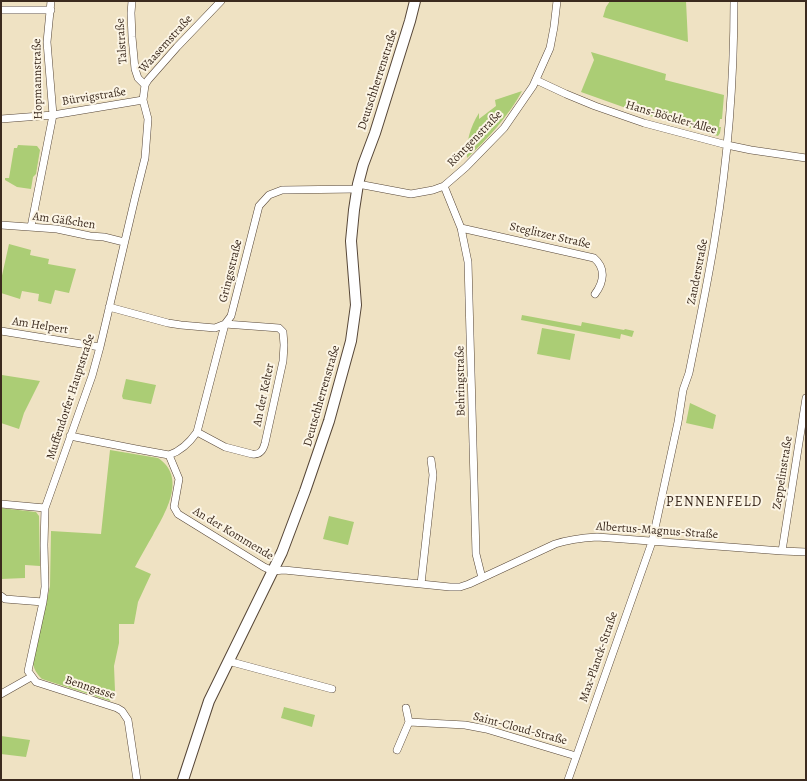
<!DOCTYPE html>
<html>
<head>
<meta charset="utf-8">
<style>
	body { margin:0 }
	#map { position:relative; width:807px; height:781px; overflow:hidden; background:#efe2c3; font-family:Alegreya,serif }
	canvas { display:block }
	.frame { position:absolute; inset:0; border:2px solid #3b2a1e; pointer-events:none }
</style>
</head>
<body>
<div id="map">
<canvas width="807" height="781"></canvas>
<div class="frame"></div>
</div>
<script>
const c = document.querySelector('canvas').getContext('2d');
c.lineJoin = 'round';
function fill(path, color) {
  c.fillStyle = color;
  c.fill(path, 'evenodd');
}
function trace(path, color, width, dash) {
  c.strokeStyle = color;
  c.lineWidth = width;
  c.lineCap = dash ? 'butt' : 'round';
  c.setLineDash(dash || []);
  c.stroke(path);
}
function drawText(font, color, halo, rows, align = 'center') {
  c.font = font + ' Alegreya,serif';
  c.lineWidth = 4;
  c.setLineDash([]);
  c.textBaseline = 'middle';
  c.strokeStyle = halo;
  c.fillStyle = color;
  for (const [text, x, y, turn = 0] of rows) {
    c.save();
    c.translate(x, y);
    c.rotate((+turn || 0) * Math.PI / 180);
    c.textAlign = isNaN(turn) ? turn : align;
    if (halo) c.strokeText(text, 0, 0);
    c.fillText(text, 0, 0);
    c.restore();
  }
}
fill(new Path2D(`
	M 610,1 L 686,1 L 688,42 L 603,17 L 606,7 Z
	M 591,52 L 666,74 L 665,80 L 724,95 L 722,119 L 720,119 L 719,127 L 721,127 L 720,133 L 718,136 L 640,113 L 581,92 L 594,60 Z
	M 522,91 C 510,114 487,140 467,158 C 466,142 470,127 479,113 L 479,119 L 496,106 L 495,100 Z
	M 18,145 L 37,146 L 40,150 L 36,174 L 33,177 L 31,189 L 17,187 L 5,180 L 5,178 L 9,178 L 14,148 L 17,148 Z
	M 9,244 L 31,250 L 30,255 L 49,259 L 48,264 L 76,269 L 69,293 L 55,290 L 51,304 L 38,301 L 39,294 L 22,291 L 20,299 L 1,293 L 1,280 Z
	M 522,315 L 581,326 L 582,322 L 624,330 L 625,329 L 634,331 L 632,337 L 621,334 L 620,339 L 521,320 Z
	M 542,328 L 575,334 L 570,360 L 537,354 Z
	M 2,375 L 40,381 L 24,413 L 19,429 L 1,423 L 1,380 Z
	M 126,379 L 156,385 L 151,404 L 123,399 L 122,396 Z
	M 690,403 L 716,415 L 713,429 L 686,423 Z
	M 110,450 L 158,458 C 187,477 166,512 153,535 C 147,545 141,556 135,567 L 151,574 L 138,602 L 134,624 L 119,624 L 119,643 L 114,666 L 115,691 L 110,701 L 42,679 C 37,674 34,670 33,663 L 50,586 L 51,531 L 101,534 Z
	M 1,508 L 36,512 L 39,516 L 40,566 L 25,565 L 25,578 L 1,579 Z
	M 329,516 L 354,522 L 348,545 L 323,539 Z
	M 284,707 L 315,715 L 312,727 L 281,718 Z
	M 1,736 L 30,740 L 26,757 L 1,754 Z`), '#abcd75');
const street = new Path2D(`
	M 132,1 L 131,13 L 132,37 L 135,69 L 138,78 L 145,85 L 143,100 L 148,119 L 145,158 L 135,198 L 100,347 L 92,376 L 45,508 L 44,545 L 45,587 L 43,602 L 28,671 L 36,682 L 117,708 L 122,711 L 128,720 L 137,780
	M 1,10 L 51,10
	M 536,80 L 566,94 L 595,106 L 644,123 L 727,145 L 751,150 L 806,158
	M 145,85 L 148,80 L 177,47 L 221,1
	M 1,119 L 53,115 L 143,100
	M 358,184 L 411,194 L 433,190 L 444,186 L 466,167 L 504,128 L 533,86 L 550,48 L 554,27 L 557,1
	M 444,186 L 461,228 L 468,262 L 476,554 L 482,578
	M 1,225 L 57,229 L 90,236 L 104,237 L 124,242
	M 31,227 L 53,115 L 47,42 L 51,1
	M 461,228 L 594,258 C 606,268 604,282 595,294
	M 109,307 L 168,323 L 181,325 L 215,328 L 225,324 L 231,316 L 259,206 L 269,195 L 282,190 L 357,189
	M 1,331 L 100,347
	M 197,432 L 225,447 L 252,454 C 260,455 263,451 265,443 L 283,361 L 284,345 L 283,332 L 279,328 L 225,324
	M 70,436 L 136,449 L 169,455 L 179,479 L 174,507 L 178,514 L 264,567 L 273,571 L 284,570 L 450,587 L 460,587 L 469,584 L 555,544 C 570,539 582,538 597,537 L 782,551 L 806,552
	M 169,455 C 181,451 190,442 197,432 L 225,324
	M 1,504 L 45,508
	M 782,551 L 806,398
	M 421,584 L 433,475 L 431,460
	M 1,596 L 5,599 L 43,602
	M 228,661 L 332,689
	M 1,694 L 31,677
	M 406,708 L 409,722
	M 397,750 L 409,722 L 465,725 L 486,729 L 576,756
	M 568,780 L 652,542 L 678,422 L 683,390 L 689,373 C 698,328 708,282 715,237 C 728,159 734,80 734,1`);
const secondary = new Path2D(`
	M 183,780 L 209,701 L 282,552 L 305,491 L 329,421 L 351,341 L 356,305 L 351,241 L 354,210 L 358,184 L 363,165 L 375,133 L 410,21 L 415,1`);
trace(street, '#564637', 8);
trace(secondary, '#564637', 12);
trace(street, '#fff', 7);
trace(secondary, '#fff', 10);
drawText('12px', '#3b2a1e', '#fcf5e5', [
	["Talstraße",122,41,-94],
	["Waasemstraße",166,44,-48],
	["Hopmannstraße",38,79,-91],
	["Deutschherrenstraße",378,80,-72],
	["Bürvigstraße",94,97,-9],
	["Hans-Böckler-Allee",671,118,16],
	["Röntgenstraße",475,139,-46],
	["Am Gäßchen",64,221,8],
	["Steglitzer Straße",550,236,13],
	["Gringsstraße",231,271,-76],
	["Zanderstraße",698,272,-79],
	["Am Helpert",40,326,9],
	["Behringstraße",461,381,-91],
	["An der Kelter",264,395,-78],
	["Deutschherrenstraße",322,396,-74],
	["Muffendorfer Hauptstraße",71,397,-72],
	["Zeppelinstraße",783,473,-81],
	["Albertus-Magnus-Straße",657,531,4],
	["An der Kommende",233,534,31],
	["Max-Planck-Straße",599,657,-71],
	["Benngasse",90,688,18],
	["Saint-Cloud-Straße",520,729,15]
]);
c.letterSpacing = '1px';
drawText('14px', '#3b2a1e', '#fcf5e5', [
	["PENNENFELD",714,503]
]);
c.letterSpacing = '0px';
</script>
</body>
</html>
